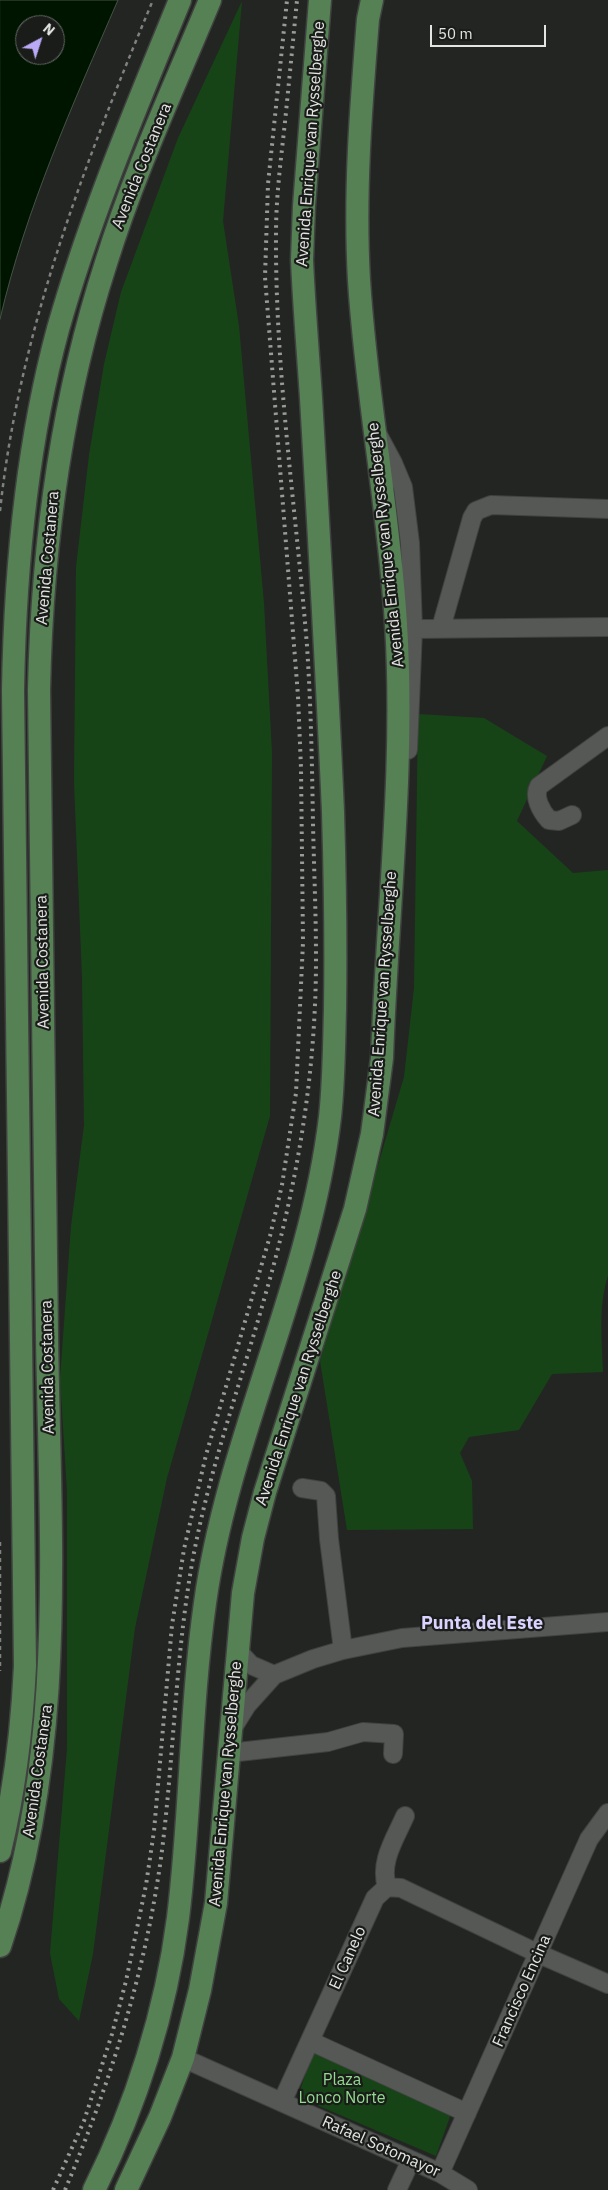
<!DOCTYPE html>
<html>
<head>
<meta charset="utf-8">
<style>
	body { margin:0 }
	#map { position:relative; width:608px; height:2190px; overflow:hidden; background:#232523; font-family:"IBM Plex Sans",sans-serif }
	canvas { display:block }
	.north { position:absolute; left:15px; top:15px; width:50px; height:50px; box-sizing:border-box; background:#1a1c19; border:1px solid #6a6c6a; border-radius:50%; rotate:40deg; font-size:14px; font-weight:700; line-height:20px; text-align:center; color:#e3e5e3 }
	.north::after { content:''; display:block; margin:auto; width:18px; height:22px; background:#baaaf6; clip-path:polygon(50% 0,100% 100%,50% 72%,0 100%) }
	.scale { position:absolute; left:430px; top:25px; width:116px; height:22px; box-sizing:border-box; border:2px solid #e3e5e3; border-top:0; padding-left:6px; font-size:15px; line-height:18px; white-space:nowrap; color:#e3e5e3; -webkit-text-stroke:4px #1a1c19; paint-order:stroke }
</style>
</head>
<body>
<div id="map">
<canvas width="608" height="2190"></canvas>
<div class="north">N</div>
<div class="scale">50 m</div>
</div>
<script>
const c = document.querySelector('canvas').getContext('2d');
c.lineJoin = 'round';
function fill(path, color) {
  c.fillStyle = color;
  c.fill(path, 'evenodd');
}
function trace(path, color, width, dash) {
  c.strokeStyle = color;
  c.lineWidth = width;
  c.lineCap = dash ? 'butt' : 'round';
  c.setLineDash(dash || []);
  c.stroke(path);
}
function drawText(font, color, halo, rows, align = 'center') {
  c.font = font + ' "IBM Plex Sans",sans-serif';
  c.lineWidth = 4.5;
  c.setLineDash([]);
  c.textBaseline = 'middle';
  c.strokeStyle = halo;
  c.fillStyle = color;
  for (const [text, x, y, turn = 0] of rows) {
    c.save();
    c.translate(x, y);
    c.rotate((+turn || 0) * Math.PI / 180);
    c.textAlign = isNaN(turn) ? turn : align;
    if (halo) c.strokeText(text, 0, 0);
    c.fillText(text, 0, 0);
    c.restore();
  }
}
fill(new Path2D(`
	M 242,1 L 223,221 L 239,326 L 264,603 L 272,753 L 270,1116 L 167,1478 L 135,1628 L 93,1954 L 79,2021 L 59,1999 L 50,1953 L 67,1749 L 67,1491 L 60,1379 L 71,1226 L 84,1125 L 82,977 L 74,782 L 76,567 L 89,455 L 104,364 L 121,292 L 178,138 Z
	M 418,714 L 484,718 L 547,756 L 517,821 L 573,873 L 608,870 L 608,1276 C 598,1306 602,1340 603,1372 L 552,1374 L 519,1430 L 469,1437 L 460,1453 L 472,1481 L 473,1529 L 347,1530 L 320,1361 L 404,1077 L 414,988 Z
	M 313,2050 L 452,2111 L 436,2156 L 298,2097 Z`), '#174417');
const water = new Path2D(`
	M 0,0 L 118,0 C 73,104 26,208 0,319 ZM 25,25 L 55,25 L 55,55 L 25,55 Z`);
fill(water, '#001500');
trace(water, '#445344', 1);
const minor = new Path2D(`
	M 378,435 L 393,463 L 403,487 L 410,543 L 413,629 L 408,750
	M 441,628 L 472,518 L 476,511 L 491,505 L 608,509
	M 413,629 L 608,627
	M 572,815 L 559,821 L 549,820 C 541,811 533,797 539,786 L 608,736
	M 302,1488 L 321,1491 L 326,1496 L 329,1539 L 343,1650
	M 239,1652 L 251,1665 L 274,1675
	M 232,1729 L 247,1705 L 274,1675 L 313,1659 L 343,1650 L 402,1638 L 608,1622
	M 229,1753 L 328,1742 L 363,1732 L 394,1734 L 393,1754
	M 387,1887 C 379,1862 395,1839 405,1816
	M 310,2041 L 467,2113
	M 183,2058 L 440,2173 L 468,2190
	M 282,2102 L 375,1898 L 387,1887 L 401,1888 L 539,1954 L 608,1984
	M 440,2173 L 589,1839 L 608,1813
	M 397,2190 L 411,2160`);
const major = new Path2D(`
	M 0,1851 C 15,1790 22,1729 25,1666 L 13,691 C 15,569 26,447 58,329 C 90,216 136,108 180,0
	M 0,1946 C 67,1749 50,1541 47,1336 C 44,1121 42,905 39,690 C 42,545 61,402 106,263 C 134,173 174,87 210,0
	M 94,2190 C 136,2106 166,2011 178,1918 C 191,1814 190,1708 205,1603 C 228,1437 310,1285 330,1117 C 334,1081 334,1045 335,1009 C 336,943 335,878 333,812 C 327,674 319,536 311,398 C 308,352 304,306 302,260 L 304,206 L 320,0
	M 126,2190 L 160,2117 L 183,2058 L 200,1990 L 216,1903 L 243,1593 L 253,1538 L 265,1492 L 355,1209 L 372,1134 L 382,1058 C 387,913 405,769 396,624 C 389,509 366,395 359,280 C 354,193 361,106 368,19 L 372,0`);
trace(minor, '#404240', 20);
trace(major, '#404240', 25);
trace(new Path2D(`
	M 0,511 C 19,332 84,165 153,0
	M 0,1542 L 0,1671`), '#7f817f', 2.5, [4, 4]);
trace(minor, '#565856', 18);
trace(major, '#558155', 22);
trace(new Path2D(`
	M 53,2190 L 84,2121 L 112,2034 L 126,1981 L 146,1885 L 154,1831 L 172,1625 L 184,1549 L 206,1455 L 270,1236 L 282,1185 L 296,1093 L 303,942 L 301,768 L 298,696 L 265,277 L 268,184 L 287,0
	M 65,2190 C 110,2083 145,1974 161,1858 C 174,1759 175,1657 193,1558 C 210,1467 242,1379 267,1289 C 298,1181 316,1071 316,959 C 316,914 314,869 313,824 C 312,765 311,705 307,646 C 296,509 275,371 276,234 C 276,196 281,159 285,122 C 289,82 293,41 297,0`), '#999b99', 4, [2.5, 5]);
drawText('16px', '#e3e5e3', '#1a1c19', [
	["Avenida Enrique van Rysselberghe",311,144,-86],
	["Avenida Costanera",142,166,-68],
	["Avenida Enrique van Rysselberghe",386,545,-96],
	["Avenida Costanera",48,558,-85],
	["Avenida Costanera",43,962,-91],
	["Avenida Enrique van Rysselberghe",383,994,-86],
	["Avenida Costanera",48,1367,-91],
	["Avenida Enrique van Rysselberghe",299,1388,-72],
	["Avenida Costanera",38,1771,-82],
	["Avenida Enrique van Rysselberghe",226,1784,-85],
	["El Canelo",348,1958,-66],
	["Francisco Encina",522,1991,-66],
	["Rafael Sotomayor",381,2147,24]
]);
drawText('16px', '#92da8f', '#1a1c19', [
	["Plaza",342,2080],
	["Lonco Norte",342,2098]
]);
drawText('bold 18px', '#dbd3ff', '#1a1c19', [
	["Punta del Este",482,1624]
]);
</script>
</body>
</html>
